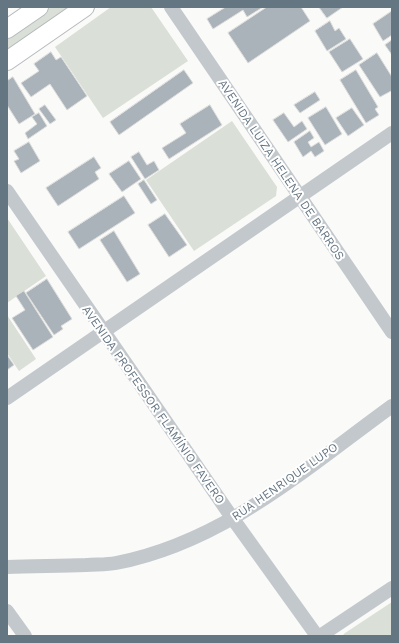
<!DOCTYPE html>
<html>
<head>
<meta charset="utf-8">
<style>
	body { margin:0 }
	#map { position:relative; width:399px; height:643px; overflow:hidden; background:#fafaf8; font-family:"Work Sans",sans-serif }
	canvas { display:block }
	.frame { position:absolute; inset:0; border:8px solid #657683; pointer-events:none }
</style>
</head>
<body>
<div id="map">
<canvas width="399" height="643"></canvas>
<div class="frame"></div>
</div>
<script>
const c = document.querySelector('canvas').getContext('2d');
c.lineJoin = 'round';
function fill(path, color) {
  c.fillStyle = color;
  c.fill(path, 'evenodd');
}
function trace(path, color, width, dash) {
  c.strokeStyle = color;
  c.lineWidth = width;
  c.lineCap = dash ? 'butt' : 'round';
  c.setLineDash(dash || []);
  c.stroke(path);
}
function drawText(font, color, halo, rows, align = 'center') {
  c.font = font + ' "Work Sans",sans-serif';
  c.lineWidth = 4;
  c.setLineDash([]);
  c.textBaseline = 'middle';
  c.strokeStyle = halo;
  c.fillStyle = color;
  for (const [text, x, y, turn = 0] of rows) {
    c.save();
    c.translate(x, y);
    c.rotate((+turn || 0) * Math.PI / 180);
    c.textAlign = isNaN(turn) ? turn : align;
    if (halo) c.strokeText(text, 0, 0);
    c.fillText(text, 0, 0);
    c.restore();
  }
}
fill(new Path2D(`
	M 51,7 L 70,7 L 7,51 L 7,37 Z
	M 111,7 L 151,7 L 188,61 L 103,118 L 55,47 Z
	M 232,121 L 277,187 L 276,196 L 194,251 L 146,180 Z
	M 7,218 L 46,276 L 7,303 Z
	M 7,315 L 36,359 L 19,371 L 7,353 Z
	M 392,602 L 392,636 L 342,636 L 345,633 Z`), '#dadfd7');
const building = new Path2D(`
	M 226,7 L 263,7 L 247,17 L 243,10 L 213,29 L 207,19 Z
	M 267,7 L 301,7 L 310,21 L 248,63 L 228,33 Z
	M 319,7 L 343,7 L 327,18 Z
	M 392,11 L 392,35 L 383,41 L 373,24 Z
	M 330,21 L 335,31 L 339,28 L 346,39 L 327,51 L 315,31 Z
	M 350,39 L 363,59 L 342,72 L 329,52 Z
	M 392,40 L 392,55 L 385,45 Z
	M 51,52 L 56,60 L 61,57 L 87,96 L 67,110 L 50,84 L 31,97 L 21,83 L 39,71 L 34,64 Z
	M 377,53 L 392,77 L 392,93 L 391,91 L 380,97 L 359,65 Z
	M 184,70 L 193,83 L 119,135 L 110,122 Z
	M 356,70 L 378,107 L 375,109 L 379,115 L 366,123 L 340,80 Z
	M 13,77 L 35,114 L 19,124 L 7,105 L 7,81 Z
	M 315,92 L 320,100 L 300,113 L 294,105 Z
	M 45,105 L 56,120 L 50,124 L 39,109 Z
	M 210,105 L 222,125 L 169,159 L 162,148 L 186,133 L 180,124 Z
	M 326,107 L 342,134 L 325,145 L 308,118 Z
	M 352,108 L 364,125 L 348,136 L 336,118 Z
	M 39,113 L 47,126 L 28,139 L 25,133 L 37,124 L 32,117 Z
	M 284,113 L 294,127 L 302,121 L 307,129 L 288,142 L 273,120 Z
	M 310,131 L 314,138 L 308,142 L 311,147 L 319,142 L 324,151 L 315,157 L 311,151 L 303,157 L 294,142 Z
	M 29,142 L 40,161 L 21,173 L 14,161 L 19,159 L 14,151 Z
	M 139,152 L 147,165 L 154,161 L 159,170 L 145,179 L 131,157 Z
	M 94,157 L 101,168 L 95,172 L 99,179 L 58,206 L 46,188 Z
	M 129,161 L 141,179 L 122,192 L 109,174 Z
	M 144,180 L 157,200 L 151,204 L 138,184 Z
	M 124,196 L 135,213 L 79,249 L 68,232 Z
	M 165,214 L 187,245 L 169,257 L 148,225 Z
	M 114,231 L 140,274 L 127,282 L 100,240 Z
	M 47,279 L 72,319 L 61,326 L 63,329 L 54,335 L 26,293 Z
	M 24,291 L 53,337 L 33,350 L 12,318 L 25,310 L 16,296 Z
	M 7,355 L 14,365 L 7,370 Z`);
fill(building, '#aab3b9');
trace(building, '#dcdcda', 1);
const major = new Path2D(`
	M 7,29 L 39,7
	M 7,61 L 85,7`);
trace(major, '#b5babe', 20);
trace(new Path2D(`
	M 171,7 L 392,332
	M 7,191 L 233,519 L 317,636
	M 7,398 L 392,133
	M 7,567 C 33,566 59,566 86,565 C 95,564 106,565 116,563 C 224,542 305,469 392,406
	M 7,611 L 25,636
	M 320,636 L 392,588`), '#c3c8cc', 14);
trace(major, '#fff', 18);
drawText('12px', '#657683', '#fff', [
	["AVENIDA LUIZA HELENA DE BARROS",281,170,56],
	["AVENIDA PROFESSOR FLAMÍNIO FAVERO",153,405,55],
	["RUA HENRIQUE LUPO",285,482,-35]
]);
</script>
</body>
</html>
